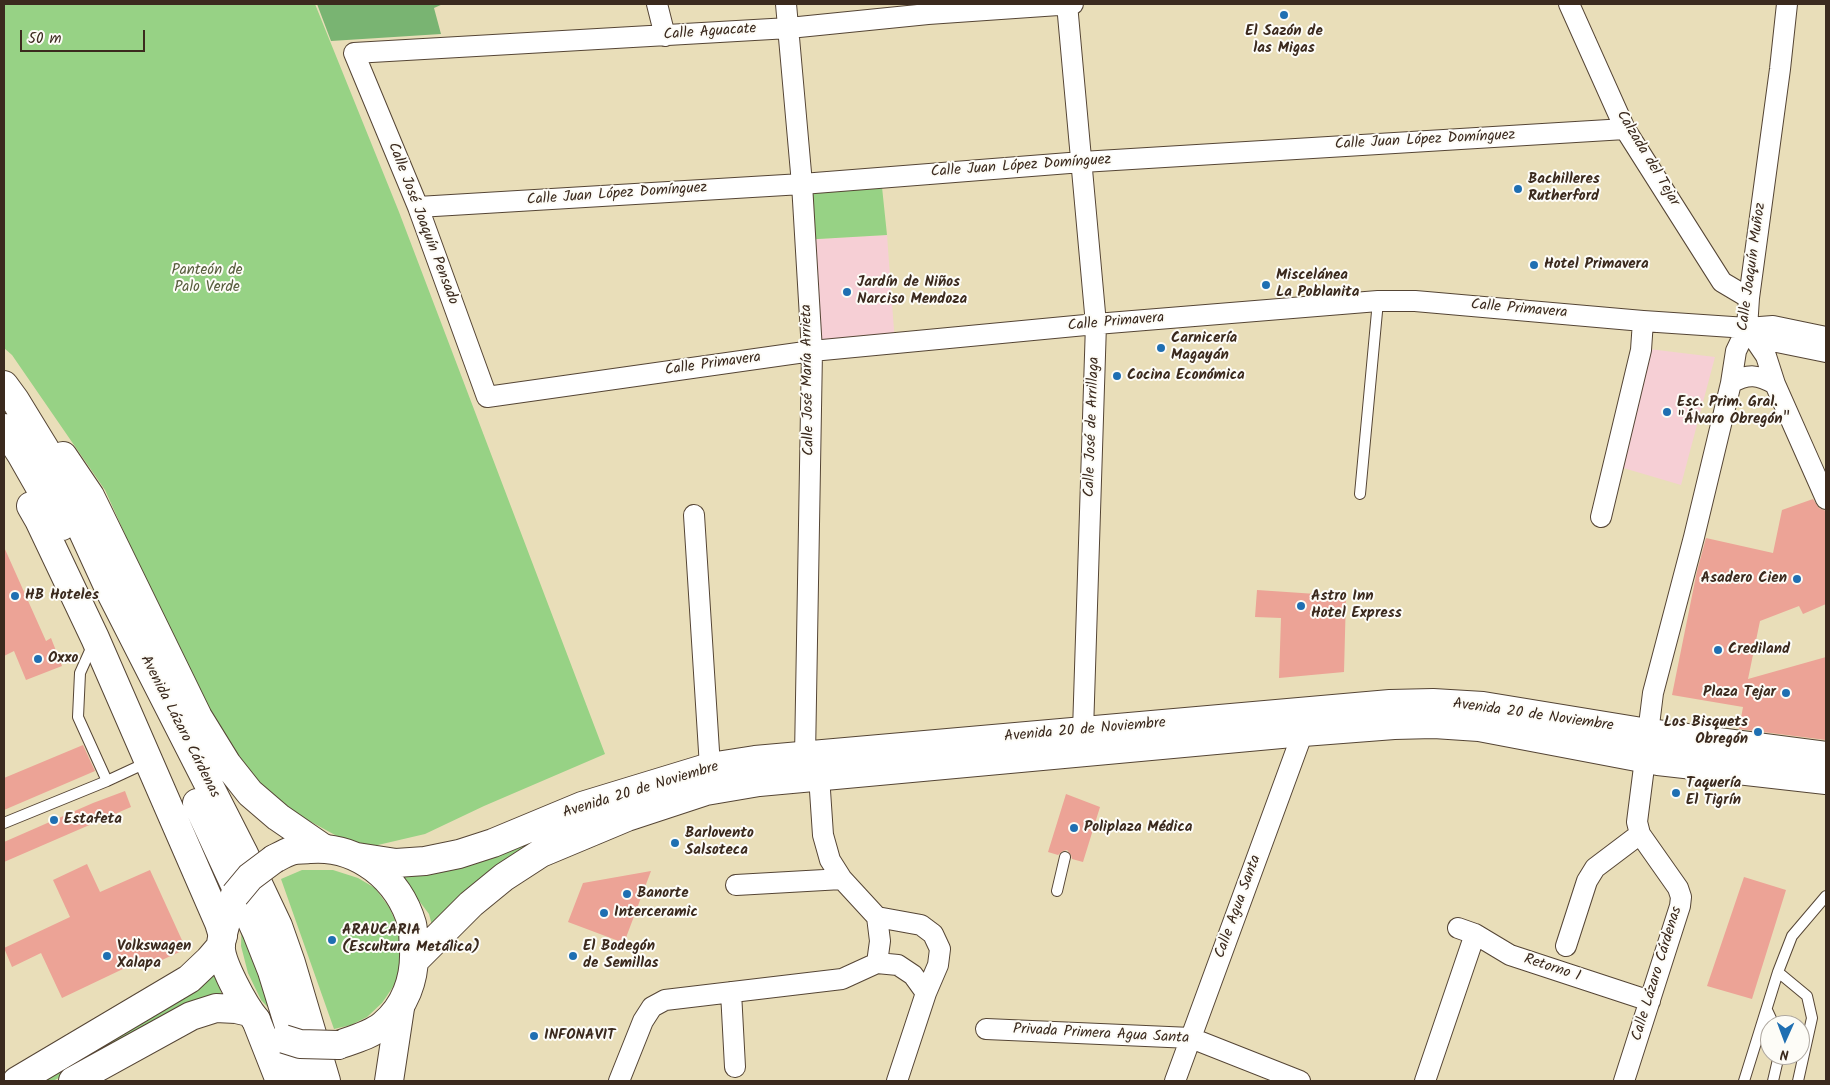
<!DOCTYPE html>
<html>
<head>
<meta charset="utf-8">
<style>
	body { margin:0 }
	#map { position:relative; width:1830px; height:1085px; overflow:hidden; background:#e9deb9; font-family:Kalam,sans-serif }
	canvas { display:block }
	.frame { position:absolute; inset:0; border:5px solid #3b2a1e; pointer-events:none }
	.north { position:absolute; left:1760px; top:1015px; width:50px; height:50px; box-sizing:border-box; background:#fdfcf7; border:1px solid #afa8a0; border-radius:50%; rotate:182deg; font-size:14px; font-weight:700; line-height:20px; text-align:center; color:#3b2a1e }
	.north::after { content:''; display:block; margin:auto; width:18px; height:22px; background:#1f6fb2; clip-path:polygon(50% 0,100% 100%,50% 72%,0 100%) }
	.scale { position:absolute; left:20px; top:30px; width:125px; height:22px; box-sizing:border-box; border:2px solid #3b2a1e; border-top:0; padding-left:6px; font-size:15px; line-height:18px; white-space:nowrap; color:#3b2a1e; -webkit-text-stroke:4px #fdfcf7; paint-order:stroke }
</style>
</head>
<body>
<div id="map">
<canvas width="1830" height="1085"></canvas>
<div class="frame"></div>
<div class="north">N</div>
<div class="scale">50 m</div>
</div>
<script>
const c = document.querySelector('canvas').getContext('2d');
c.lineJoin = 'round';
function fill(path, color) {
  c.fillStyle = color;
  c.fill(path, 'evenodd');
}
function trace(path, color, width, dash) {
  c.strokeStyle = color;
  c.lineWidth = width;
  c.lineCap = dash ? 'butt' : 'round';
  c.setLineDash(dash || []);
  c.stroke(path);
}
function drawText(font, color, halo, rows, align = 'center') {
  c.font = font + ' Kalam,sans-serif';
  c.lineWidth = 4;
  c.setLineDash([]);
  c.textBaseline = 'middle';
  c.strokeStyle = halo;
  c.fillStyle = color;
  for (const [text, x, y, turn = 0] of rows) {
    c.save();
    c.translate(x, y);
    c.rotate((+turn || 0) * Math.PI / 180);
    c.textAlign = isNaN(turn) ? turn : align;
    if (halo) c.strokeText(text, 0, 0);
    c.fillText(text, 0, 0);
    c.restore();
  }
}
fill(new Path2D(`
	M 887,235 L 895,344 L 807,352 L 801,240 Z
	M 1649,349 L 1715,357 L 1681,485 L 1620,467 Z`), '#f6cfd5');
fill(new Path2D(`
	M 4,4 L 315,4 L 399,212 L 605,754 L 484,806 L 425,834 L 365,848 L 346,841 L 282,806 L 251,780 L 207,716 L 105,490 L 12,355 L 4,348 Z
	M 882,187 L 887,235 L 801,240 L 798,194 Z
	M 1409,709 L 1442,709 L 1618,733 L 1618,742 C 1548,730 1479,715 1408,714 L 998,751 L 746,776 L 703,784 L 629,805 L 524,849 L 474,890 L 453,910 L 434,933 L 429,914 L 411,890 L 403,875 L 465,867 L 492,857 L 520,843 L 628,803 L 702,780 L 746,773 L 998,747 Z
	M 302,870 L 333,870 L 358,878 L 375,888 L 389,907 L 400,931 L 402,960 L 395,984 L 382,1003 L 367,1017 L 351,1025 L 334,1029 L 281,879 Z
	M 242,915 L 279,1019 L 261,1000 L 248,973 L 241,946 Z
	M 214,969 L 222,996 L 188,1008 L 53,1081 L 28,1081 Z`), '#97d285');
fill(new Path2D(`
	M 317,4 L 443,4 L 434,8 L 441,34 L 331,41 Z`), '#79b472');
fill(new Path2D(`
	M 1813,499 L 1819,508 L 1826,511 L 1826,604 L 1803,614 L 1799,606 L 1760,621 L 1748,679 L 1826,657 L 1826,740 L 1739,729 L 1743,707 L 1672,695 L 1697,571 L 1706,538 L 1773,553 L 1782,510 Z
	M 4,547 L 46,641 L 51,638 L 62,666 L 26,680 L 14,651 L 4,656 Z
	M 1257,590 L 1346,596 L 1344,672 L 1279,678 L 1281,618 L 1255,617 Z
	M 83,745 L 95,771 L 4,810 L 4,778 Z
	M 125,791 L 131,807 L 4,862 L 4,842 L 93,803 Z
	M 1066,794 L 1100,807 L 1083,862 L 1072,859 L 1071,855 L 1067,850 L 1063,851 L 1058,855 L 1048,852 Z
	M 87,864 L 100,892 L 150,870 L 186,949 L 151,965 L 146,958 L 62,998 L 41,953 L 12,967 L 4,948 L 70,917 L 53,880 Z
	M 651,871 L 624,943 L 568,922 L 583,883 Z
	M 1744,877 L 1786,890 L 1752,999 L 1707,986 Z`), '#eca396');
const lane = new Path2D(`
	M 1360,494 L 1378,301
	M 93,644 L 80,673 L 78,717 L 107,781
	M 4,823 L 107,781 L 148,762
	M 1057,891 L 1065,857
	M 1778,972 L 1807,996 L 1812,1018 L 1798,1081
	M 1767,1010 L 1774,1025
	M 1744,1081 L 1778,972 L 1792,936 L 1826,896
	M 1773,1081 L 1779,1055`);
const street = new Path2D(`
	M 657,4 L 665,36
	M 786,4 L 802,184 L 812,351 L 805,756
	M 1067,4 L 1096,324 L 1083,731
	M 1073,4 L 928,14 L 789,28 L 354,53 L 418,207 L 487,397 L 812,351 L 1096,324 L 1378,301 L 1415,301 L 1643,321 L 1747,328 L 1773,326 L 1826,337
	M 1569,4 L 1625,129 L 1722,282 L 1749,298
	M 418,207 L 802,184 L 1082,162 L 1625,129
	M 1747,328 L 1766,356 L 1775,384 L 1826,499
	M 1749,329 L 1772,341 L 1826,352
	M 1731,383 C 1749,373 1758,375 1775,384
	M 694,515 L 710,767
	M 1601,517 L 1641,350 L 1643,321
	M 1648,733 L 1653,693 L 1694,537 L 1731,383 L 1736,351 L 1747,328 L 1749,298 L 1780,69 L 1787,4
	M 819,776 L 823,835 L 830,860 L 842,879 L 877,917 L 921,925 L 933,934 L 940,949 L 938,965 L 926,993 L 897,1081
	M 736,885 L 842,879
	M 877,917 L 880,941 L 877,963
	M 1458,928 L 1475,934 L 1510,955 L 1650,1001
	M 1566,946 L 1587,881 L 1595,868 L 1640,834
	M 731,992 L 735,1067
	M 986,1029 L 1191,1038 L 1300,1081
	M 619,1081 L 643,1021 L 652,1007 L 665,1000 L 842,979 L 877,963 L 898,965 L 913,975 L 926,993
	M 1175,1081 L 1303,732
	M 1425,1081 L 1475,934
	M 1624,1081 L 1680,906 L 1681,897 L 1678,888 L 1640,834 L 1637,822 L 1645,759`);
const secondary = new Path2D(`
	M 357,857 L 396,863 L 425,861 L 459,854 L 493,843 L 582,806 L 710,767 L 755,760 L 1390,704 L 1433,703 L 1483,706 L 1648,733 L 1826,756
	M 274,859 C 280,856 285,853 291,851 C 297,849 304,850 310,849 C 358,845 399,879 412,924 C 414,932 413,942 414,951 C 415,979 405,1007 383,1025 C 371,1035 352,1040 338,1045
	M 235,895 C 230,910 223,928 221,944 C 219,961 245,1007 256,1020
	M 414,961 L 471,904 L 504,877 L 541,853 L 627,817 L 706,791 L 759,782 L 1303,732 L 1394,725 L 1434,724 L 1479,727 L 1658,761 L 1826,780
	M 17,1081 L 189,979 L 209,960 L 221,946
	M 73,1081 L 191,1016 L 216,1008 L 236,1009 L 249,1012`);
const highway = new Path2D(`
	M 4,385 L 15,400 L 45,449 L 112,595 L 243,852 L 278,926 L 291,963 L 326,1081
	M 4,428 L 21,454 L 62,526
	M 63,456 L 90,496 L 198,717 L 227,764 L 250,793 L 278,817 L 323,848
	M 31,506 L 39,520 L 95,638 L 219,923 L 223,936
	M 197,803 L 257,933 L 272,971 L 306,1081
	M 256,1020 L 280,1081
	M 389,1081 L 400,1008`);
trace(lane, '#554535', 12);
trace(street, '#554535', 22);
trace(secondary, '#554535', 30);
trace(highway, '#554535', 30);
trace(lane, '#fff', 10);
trace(street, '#fff', 20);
trace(secondary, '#fff', 28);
trace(highway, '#fff', 28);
const secondaryBridge = new Path2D(`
	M 235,895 L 250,877 L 274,859
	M 284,1039 L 300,1044 L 338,1045`);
trace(secondaryBridge, '#554535', 30, []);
trace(secondaryBridge, '#fff', 28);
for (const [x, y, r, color] of [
	[1284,15,5,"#1f6fb2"],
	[1518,189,5,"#1f6fb2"],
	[1534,265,5,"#1f6fb2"],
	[1266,285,5,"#1f6fb2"],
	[847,292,5,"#1f6fb2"],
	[1161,348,5,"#1f6fb2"],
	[1117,376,5,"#1f6fb2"],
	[1667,412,5,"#1f6fb2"],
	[1797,579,5,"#1f6fb2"],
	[15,596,5,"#1f6fb2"],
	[1301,606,5,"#1f6fb2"],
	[1718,650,5,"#1f6fb2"],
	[38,659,5,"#1f6fb2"],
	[1786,693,5,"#1f6fb2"],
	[1758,732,5,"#1f6fb2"],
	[1676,793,5,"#1f6fb2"],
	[54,820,5,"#1f6fb2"],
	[1074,828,5,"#1f6fb2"],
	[675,843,5,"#1f6fb2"],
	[627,894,5,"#1f6fb2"],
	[604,913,5,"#1f6fb2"],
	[332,940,5,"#1f6fb2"],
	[107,956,5,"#1f6fb2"],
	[573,956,5,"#1f6fb2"],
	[534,1036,5,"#1f6fb2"]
]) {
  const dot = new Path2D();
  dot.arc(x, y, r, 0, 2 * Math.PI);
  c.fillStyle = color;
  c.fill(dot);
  trace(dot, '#fdfcf7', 2);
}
drawText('bold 15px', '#3b2a1e', '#fdfcf7', [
	["El Sazón de",1284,32,"center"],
	["las Migas",1284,49,"center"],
	["Bachilleres",1528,180],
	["Rutherford",1528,197],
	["Hotel Primavera",1544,265],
	["Miscelánea",1276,276],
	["La Poblanita",1276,293],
	["Jardín de Niños",857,283],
	["Narciso Mendoza",857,300],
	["Carnicería",1171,339],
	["Magayán",1171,356],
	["Cocina Económica",1127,376],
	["Esc. Prim. Gral.",1677,403],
	["\"Álvaro Obregón\"",1677,420],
	["Asadero Cien",1787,579,"right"],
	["HB Hoteles",25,596],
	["Astro Inn",1311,597],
	["Hotel Express",1311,614],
	["Crediland",1728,650],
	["Oxxo",48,659],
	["Plaza Tejar",1776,693,"right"],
	["Los Bisquets",1748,723,"right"],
	["Obregón",1748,740,"right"],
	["Taquería",1686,784],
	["El Tigrín",1686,801],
	["Estafeta",64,820],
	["Poliplaza Médica",1084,828],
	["Barlovento",685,834],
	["Salsoteca",685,851],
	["Banorte",637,894],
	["Interceramic",614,913],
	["ARAUCARIA",342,931],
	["(Escultura Metálica)",342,948],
	["Volkswagen",117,947],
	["Xalapa",117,964],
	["El Bodegón",583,947],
	["de Semillas",583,964],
	["INFONAVIT",544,1036]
], 'left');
drawText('15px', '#3b2a1e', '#fdfcf7', [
	["Calle Aguacate",710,33,-4],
	["Calle Juan López Domínguez",1425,141,-3],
	["Calzada del Tejar",1647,159,59],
	["Calle Juan López Domínguez",1021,167,-4],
	["Calle Juan López Domínguez",617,195,-4],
	["Calle José Joaquín Pensado",422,224,69],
	["Calle Joaquín Muñoz",1753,267,-82],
	["Calle Primavera",1519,310,5],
	["Calle Primavera",1116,323,-5],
	["Calle Primavera",713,365,-8],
	["Calle José María Arrieta",809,380,-91],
	["Calle José de Arrillaga",1093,427,-88],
	["Avenida 20 de Noviembre",1533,716,8],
	["Avenida Lázaro Cárdenas",179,727,63],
	["Avenida 20 de Noviembre",1085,731,-5],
	["Avenida 20 de Noviembre",641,791,-17],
	["Calle Agua Santa",1239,907,-70],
	["Retorno 1",1552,969,18],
	["Calle Lázaro Cárdenas",1658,974,-73],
	["Privada Primera Agua Santa",1101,1035,3]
]);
drawText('15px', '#575c3d', '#fdfcf7', [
	["Panteón de",207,271],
	["Palo Verde",207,288]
]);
</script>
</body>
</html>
